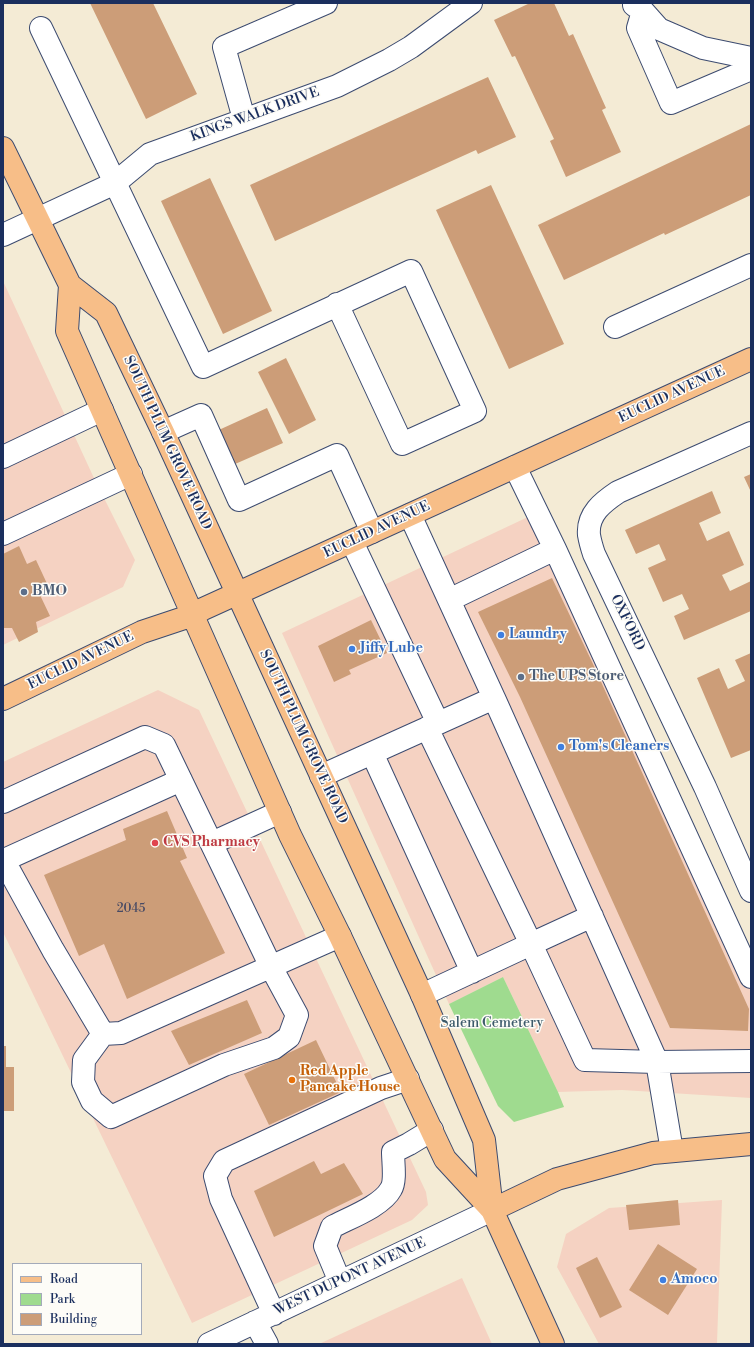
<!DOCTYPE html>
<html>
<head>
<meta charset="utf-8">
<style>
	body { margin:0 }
	#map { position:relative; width:754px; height:1347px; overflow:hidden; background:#f4ebd5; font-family:"Libre Bodoni",serif }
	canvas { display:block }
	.frame { position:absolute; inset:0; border:4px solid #1b2f5e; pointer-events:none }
	.legend { position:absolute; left:12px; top:1263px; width:130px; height:72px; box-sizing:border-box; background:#fdfcf7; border:1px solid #a3aaba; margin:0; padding:5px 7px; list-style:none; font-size:12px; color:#1b2f5e }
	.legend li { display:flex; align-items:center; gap:8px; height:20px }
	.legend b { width:20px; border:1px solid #a3aaba }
</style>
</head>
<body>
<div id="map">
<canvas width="754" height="1347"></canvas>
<div class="frame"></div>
<ul class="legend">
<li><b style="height:5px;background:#f7be88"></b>Road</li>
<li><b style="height:11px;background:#9fdb8f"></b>Park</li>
<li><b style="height:11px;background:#cc9d78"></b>Building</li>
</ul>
</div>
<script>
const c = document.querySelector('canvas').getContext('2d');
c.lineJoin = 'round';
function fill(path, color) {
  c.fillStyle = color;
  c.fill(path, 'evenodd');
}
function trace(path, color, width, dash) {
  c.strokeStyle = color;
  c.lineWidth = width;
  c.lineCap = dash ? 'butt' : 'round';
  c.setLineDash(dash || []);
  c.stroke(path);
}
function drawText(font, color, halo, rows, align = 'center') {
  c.font = font + ' "Libre Bodoni",serif';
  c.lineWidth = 3;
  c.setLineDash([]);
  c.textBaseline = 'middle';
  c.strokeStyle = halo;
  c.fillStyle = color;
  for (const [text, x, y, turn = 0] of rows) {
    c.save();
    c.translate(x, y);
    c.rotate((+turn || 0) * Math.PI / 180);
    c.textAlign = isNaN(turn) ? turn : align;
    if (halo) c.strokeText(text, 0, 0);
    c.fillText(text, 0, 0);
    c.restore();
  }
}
fill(new Path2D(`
	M 3,281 L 93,476 L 135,560 L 123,587 L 3,645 Z
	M 547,508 L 751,952 L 751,1098 L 622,1090 L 558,1092 L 503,977 L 449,1004 L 282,633 Z
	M 158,690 L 199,710 L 426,1192 L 428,1205 L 412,1220 L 192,1323 L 3,932 L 3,762 Z
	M 722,1200 L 717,1343 L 714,1344 L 599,1344 L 557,1267 L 566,1234 L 609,1208 Z
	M 462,1278 L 492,1344 L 319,1344 Z`), '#f5d2c2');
fill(new Path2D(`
	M 503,977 L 558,1092 L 564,1107 L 514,1122 L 498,1106 L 449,1004 Z`), '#9fdb8f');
fill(new Path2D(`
	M 90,3 L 153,3 L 197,94 L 146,119 Z
	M 530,3 L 554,3 L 569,36 L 573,34 L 606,108 L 602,110 L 621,152 L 566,177 L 550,141 L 554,139 L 515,56 L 512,57 L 494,20 Z
	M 488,77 L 516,137 L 478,154 L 476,150 L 275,241 L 250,185 Z
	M 751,124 L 751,195 L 665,235 L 664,233 L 564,280 L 538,225 Z
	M 210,178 L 272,311 L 223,334 L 161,201 Z
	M 491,185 L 564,344 L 509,369 L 436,210 Z
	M 286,358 L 316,420 L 289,434 L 258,372 Z
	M 267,408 L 283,443 L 226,468 L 210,434 Z
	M 751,474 L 751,492 L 744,477 Z
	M 712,491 L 721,513 L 699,523 L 707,541 L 729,531 L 744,565 L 722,575 L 730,591 L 751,581 L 751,611 L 684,640 L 674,616 L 689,609 L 682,594 L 663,602 L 648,568 L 666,560 L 659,544 L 636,554 L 625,530 Z
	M 19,546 L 27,564 L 36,560 L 50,590 L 40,595 L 50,616 L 36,622 L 38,632 L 19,642 L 12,628 L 3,628 L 3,554 Z
	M 552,578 L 593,664 L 749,1009 L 748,1031 L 670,1028 L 520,697 L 478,612 Z
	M 371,620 L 387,653 L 349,670 L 351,674 L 334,682 L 318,646 Z
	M 751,653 L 751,750 L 731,758 L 697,678 L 719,668 L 728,689 L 745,681 L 735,660 Z
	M 167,811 L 187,858 L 180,861 L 225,953 L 127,999 L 104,944 L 79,956 L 44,875 L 126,840 L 123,829 Z
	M 247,1000 L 262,1033 L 189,1065 L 171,1031 Z
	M 316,1040 L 341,1092 L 269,1125 L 244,1074 Z
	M 3,1046 L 6,1046 L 6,1067 L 14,1067 L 14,1111 L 3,1111 Z
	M 314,1161 L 321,1174 L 344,1163 L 363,1194 L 274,1237 L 254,1191 Z
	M 678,1200 L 680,1225 L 629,1230 L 626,1205 Z
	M 658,1244 L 697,1269 L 668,1315 L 629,1290 Z
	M 597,1257 L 622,1307 L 600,1318 L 576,1268 Z`), '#cc9d78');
const minor = new Path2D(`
	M 634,5 L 643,11 L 659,29 L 703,48 L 751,58
	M 643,11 L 638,28 L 671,103 L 751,69
	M 41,28 L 203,367 L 411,271 L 475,411 L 402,444 L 337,304
	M 244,119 L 224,47 L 326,3
	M 3,235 L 115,183 L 150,154 L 337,86 L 389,60 L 411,47 L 471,3
	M 615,327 L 751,265
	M 163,432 L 201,415 L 239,500 L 337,455 L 372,532
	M 751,433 L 618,492 C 603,502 587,514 589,535 C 590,541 592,548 594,554 L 705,787 L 751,891
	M 3,457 L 102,410
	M 515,467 L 555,549
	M 410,515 L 494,698
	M 3,534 L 131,474
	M 352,542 L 438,723
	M 449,600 L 555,549 L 751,977
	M 427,728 L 531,944 L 592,916
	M 372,753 L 472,972
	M 321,776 L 494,698 L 657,1062 L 672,1151
	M 3,802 L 145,737 L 164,745 L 271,967 L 297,1015 L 289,1037 L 274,1048 L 224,1065 L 111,1117 L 92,1101 L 83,1082 L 84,1060 L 103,1034
	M 212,843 L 280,812
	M 3,859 L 53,950 L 103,1034 L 121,1033 L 340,936
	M 4,860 L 181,780
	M 422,995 L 531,944 L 585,1060 L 657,1062 L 751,1061
	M 340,1282 L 325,1246 L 332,1227 C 349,1218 382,1206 391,1189 C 396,1181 393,1162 393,1152 L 409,1144 L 432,1130
	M 274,1314 L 221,1199 L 215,1176 L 224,1161 L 381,1088 L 408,1079
	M 255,1322 L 267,1344
	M 209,1344 L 492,1210`);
const major = new Path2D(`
	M 3,148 L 70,285 L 106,313 L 163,432 L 422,995 L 484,1140 L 492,1210
	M 70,285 L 67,331 L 290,835 L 340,936 L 445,1159 L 492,1210 L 553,1344
	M 3,699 L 142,632 L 193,615 L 203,609 L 269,579 L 751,359
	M 492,1210 L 557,1179 L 653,1153 L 751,1144`);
trace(minor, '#3c4b70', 24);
trace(major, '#3c4b70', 24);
trace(minor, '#fff', 22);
trace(major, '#f7be88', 22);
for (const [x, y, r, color] of [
	[24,592,4,"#5c6f8a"],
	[501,635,4,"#3f7fe0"],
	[352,649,4,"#3f7fe0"],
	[521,677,4,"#5c6f8a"],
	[561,747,4,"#3f7fe0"],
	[155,843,4,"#e0444e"],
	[292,1080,4,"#e8710a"],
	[663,1280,4,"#3f7fe0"]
]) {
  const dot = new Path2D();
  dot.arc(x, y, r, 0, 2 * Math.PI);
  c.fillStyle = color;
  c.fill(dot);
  trace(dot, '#fdfcf7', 1.5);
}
drawText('12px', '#474a64', null, [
	["2045",131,909]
]);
drawText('14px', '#1b2f5e', '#fdfcf7', [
	["KINGS WALK DRIVE",255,115,-20],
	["EUCLID AVENUE",672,395,-25],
	["SOUTH PLUM GROVE ROAD",167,443,65],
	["EUCLID AVENUE",377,530,-25],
	["OXFORD",627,623,64],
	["EUCLID AVENUE",81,661,-26],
	["SOUTH PLUM GROVE ROAD",303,737,65],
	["WEST DUPONT AVENUE",350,1277,-25]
]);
drawText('bold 14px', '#4e5e75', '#fdfcf7', [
	["BMO",32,592],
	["The UPS Store",529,677]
], 'left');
drawText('bold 14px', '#366cbe', '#fdfcf7', [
	["Laundry",509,635],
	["Jiffy Lube",360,649],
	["Tom's Cleaners",569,747],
	["Amoco",671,1280]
], 'left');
drawText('bold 14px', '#be3a42', '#fdfcf7', [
	["CVS Pharmacy",163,843]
], 'left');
drawText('14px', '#3c5a6a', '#fdfcf7', [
	["Salem Cemetery",492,1024]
]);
drawText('bold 14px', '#c56008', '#fdfcf7', [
	["Red Apple",300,1072],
	["Pancake House",300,1088]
], 'left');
</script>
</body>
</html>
